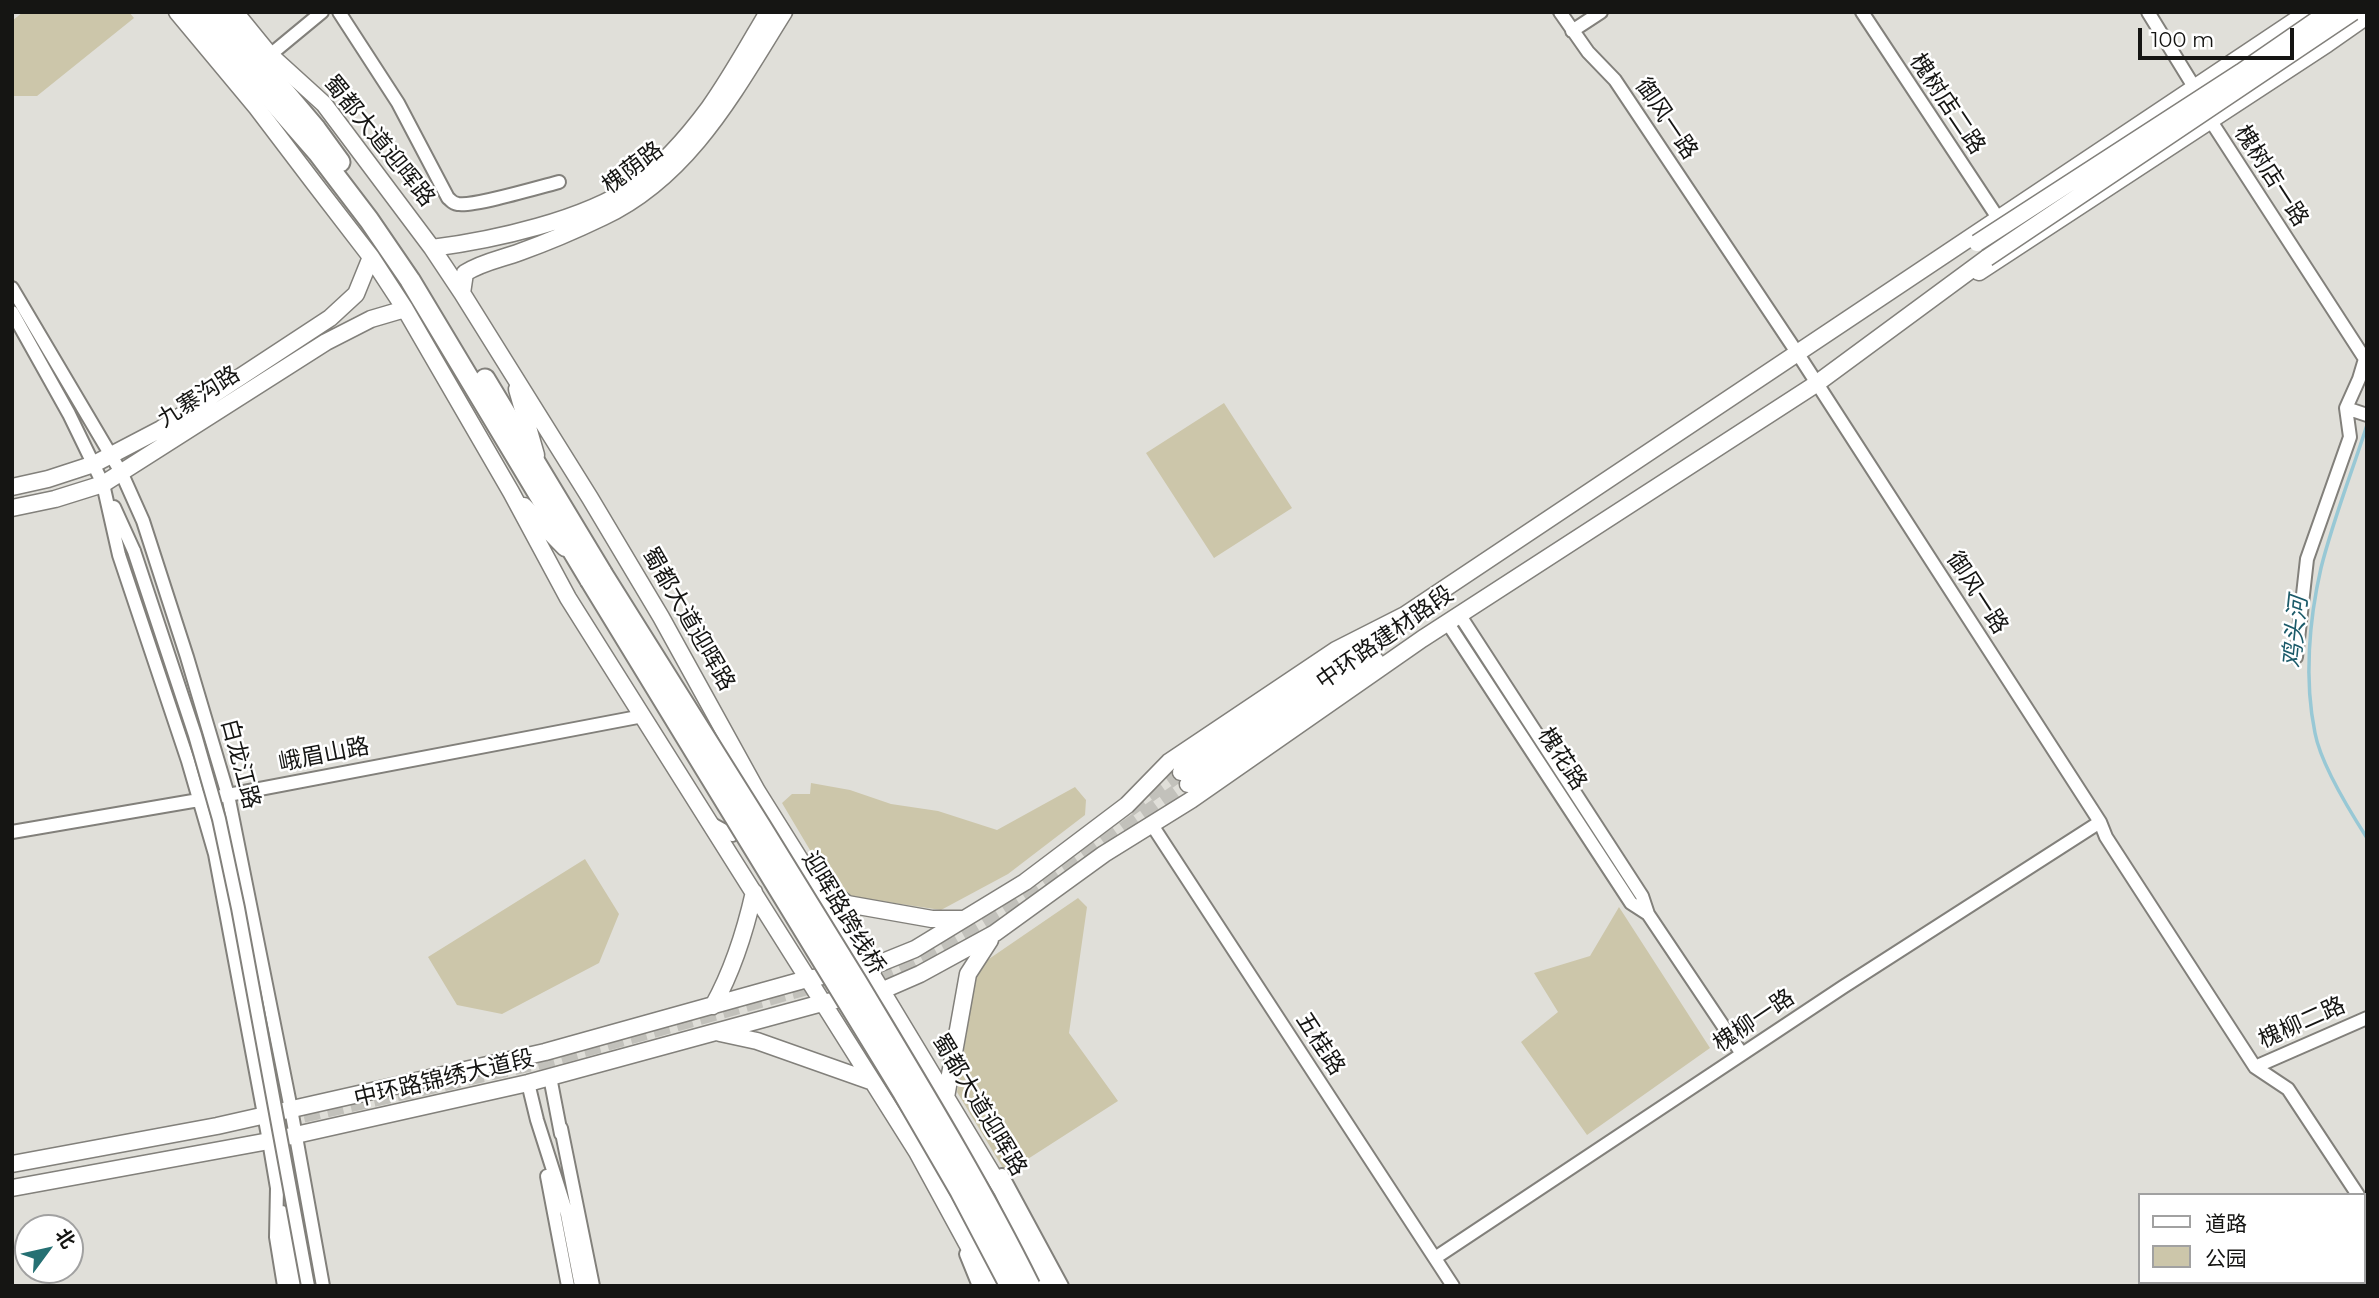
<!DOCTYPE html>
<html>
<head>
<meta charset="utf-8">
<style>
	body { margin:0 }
	#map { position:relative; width:2379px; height:1298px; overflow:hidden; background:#e0dfd9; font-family:Montserrat,"Noto Sans SC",sans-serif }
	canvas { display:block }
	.frame { position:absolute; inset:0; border:14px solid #151513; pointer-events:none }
	.legend { position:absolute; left:2138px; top:1193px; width:228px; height:91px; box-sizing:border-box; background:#fff; border:2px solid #a1a1a1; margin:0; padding:9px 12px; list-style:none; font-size:21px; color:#151513 }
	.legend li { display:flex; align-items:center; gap:14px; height:35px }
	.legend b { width:35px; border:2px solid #a1a1a1 }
	.north { position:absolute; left:14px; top:1214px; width:70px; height:70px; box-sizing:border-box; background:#fff; border:2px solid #a1a1a1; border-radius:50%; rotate:57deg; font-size:19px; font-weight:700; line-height:28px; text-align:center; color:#151513 }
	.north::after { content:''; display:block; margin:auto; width:24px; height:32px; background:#257073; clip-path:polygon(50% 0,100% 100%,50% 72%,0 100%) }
	.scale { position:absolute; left:2138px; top:28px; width:156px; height:32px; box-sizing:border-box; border:4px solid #151513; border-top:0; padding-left:9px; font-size:21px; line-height:24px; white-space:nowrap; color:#151513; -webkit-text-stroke:5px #fff; paint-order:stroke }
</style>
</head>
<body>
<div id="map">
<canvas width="2379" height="1298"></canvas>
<div class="frame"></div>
<ul class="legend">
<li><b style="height:9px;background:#fff"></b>道路</li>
<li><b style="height:19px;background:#ccc6aa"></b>公园</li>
</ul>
<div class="north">北</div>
<div class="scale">100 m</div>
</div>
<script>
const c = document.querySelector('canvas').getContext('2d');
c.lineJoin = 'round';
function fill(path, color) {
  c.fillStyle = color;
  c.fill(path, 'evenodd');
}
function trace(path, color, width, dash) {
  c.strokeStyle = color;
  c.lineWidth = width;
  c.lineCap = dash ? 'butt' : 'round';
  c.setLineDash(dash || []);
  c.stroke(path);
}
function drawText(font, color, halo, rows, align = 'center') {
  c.font = font + ' Montserrat,"Noto Sans SC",sans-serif';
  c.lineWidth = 5;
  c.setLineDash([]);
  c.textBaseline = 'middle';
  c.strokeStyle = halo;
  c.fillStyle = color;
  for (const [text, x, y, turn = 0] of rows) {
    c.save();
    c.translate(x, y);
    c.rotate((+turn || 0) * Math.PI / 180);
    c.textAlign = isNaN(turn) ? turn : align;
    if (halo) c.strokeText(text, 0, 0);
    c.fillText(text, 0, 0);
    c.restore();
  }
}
fill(new Path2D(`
	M 23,12 L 129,12 L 134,18 L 37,96 L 12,96 L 12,21 Z
	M 1224,403 L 1292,508 L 1214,558 L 1146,453 Z
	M 811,783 L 850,790 L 891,804 L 938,811 L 997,830 L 1075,787 L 1086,800 L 1085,815 L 1008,874 L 941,910 L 847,896 L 832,887 L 782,803 L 792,794 L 810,794 Z
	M 585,859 L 619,914 L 599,963 L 502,1014 L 457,1005 L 428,957 Z
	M 1078,898 L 1087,907 L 1069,1033 L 1118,1101 L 1006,1173 L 957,1092 L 976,976 L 986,961 Z
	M 1619,907 L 1710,1048 L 1587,1135 L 1521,1042 L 1558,1012 L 1534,973 L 1590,956 Z`), '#ccc6aa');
trace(new Path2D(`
	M 2367,425 C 2352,472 2333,520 2321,568 C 2309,620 2304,680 2315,733 C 2321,765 2349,810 2367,838`), '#98c8d5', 3.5);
trace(new Path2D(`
	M 1129,809 L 1181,772
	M 809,1000 C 853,987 898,971 939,949 C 1025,904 1108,840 1188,784
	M 280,1120 L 542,1061 L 825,982`), '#c2c1bb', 16, [16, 8]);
const minor = new Path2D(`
	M 339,12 L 398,103 L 448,198 C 452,201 452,203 458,204 C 472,207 540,187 559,182
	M 1560,12 L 1588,52 L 1615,80 L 1798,354 L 2100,822 L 2106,837 L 2255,1067 L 2288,1089 L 2358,1195
	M 1862,12 L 1998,218
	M 2148,12 L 2199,95
	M 1572,31 L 1601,12
	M 270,55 L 322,12
	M 2207,115 L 2365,359 L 2359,379 L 2346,408 L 2350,437 L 2307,559 L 2296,657
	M 12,288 L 122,474 L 143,521 L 187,657 L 228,795 L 291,1109 L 323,1286
	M 12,312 L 69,414 L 103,484 L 119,555 L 188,761 L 215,854 L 269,1141 L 277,1188 L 276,1237 L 284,1286
	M 2346,408 L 2367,415
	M 114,507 L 134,551
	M 1459,614 L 1642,896 L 1648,914 L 1742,1054
	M 1447,622 L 1631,903 L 1648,914
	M 712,824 L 732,835 L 749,827
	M 1152,825 L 1453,1286
	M 12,832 L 228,795 L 643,716
	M 2255,1067 L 2367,1018
	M 550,1077 L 561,1134
	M 528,1083 L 537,1120 L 567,1214 L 581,1286
	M 561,1128 L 593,1286
	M 1002,1175 L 1062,1286
	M 547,1176 L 568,1286
	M 2363,1202 L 2367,1207
	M 282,1212 L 296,1286
	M 966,1254 L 979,1286
	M 1435,1258 L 1843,987 L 2100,822`);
const major = new Path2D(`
	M 177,12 L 257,108 L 314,183 L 371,257 L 405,309 L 511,492 L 568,598 L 917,1152 L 990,1286
	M 235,12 L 270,55 L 324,104 L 432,248 L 462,293 L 590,498 L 661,617 L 757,791 L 868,968 L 1002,1190 L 1049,1286
	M 432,248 C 494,240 584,220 635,185 C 663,165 689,135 709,108 C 731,77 749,44 768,12
	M 1979,272 L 2327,44 L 2367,16
	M 462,293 L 465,273 C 482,262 501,259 520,252 C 548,242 576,230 603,217 C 690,176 735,90 784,12
	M 517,389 L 536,455
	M 12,487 L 48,479 L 94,464 L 161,429 L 330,318 L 356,294 L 371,257
	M 524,506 L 565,548
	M 12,508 L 55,499 L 103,484 L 326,342 L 371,319 L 405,309
	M 1181,772 L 1346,663 L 1379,636
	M 1188,784 L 1353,673 L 1376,661
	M 819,882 L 847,904 L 932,919 L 963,919
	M 713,1006 C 733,970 745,932 754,892
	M 720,1033 L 757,1041 L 873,1082
	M 946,1097 L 968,974 L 990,940
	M 12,1164 L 217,1126 L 545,1052 L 807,979 L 868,968 L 915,949 L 1025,882 L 1127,805 L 1169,762 L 1336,650 L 1405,615 L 2308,12
	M 12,1188 L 269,1141 L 528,1083 L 822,1003 L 881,991 L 920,974 L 995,933 L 1104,854 L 1191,800 L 1422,639 L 1816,384 L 1987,258`);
const highway = new Path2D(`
	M 195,12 L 318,153 L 369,220 L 410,280 L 590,580
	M 217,12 L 316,129 L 340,162
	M 485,379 L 602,573`);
trace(minor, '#82807b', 16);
trace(major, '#82807b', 19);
trace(highway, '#82807b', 23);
trace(minor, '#fff', 12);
trace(major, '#fff', 16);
trace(highway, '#fff', 19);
const minorBridge = new Path2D(`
	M 134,551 L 195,735 L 219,819 L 238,908 L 308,1286`);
const majorBridge = new Path2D(`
	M 1977,243 L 2241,72 L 2328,12
	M 1987,258 L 2353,12`);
const highwayBridge = new Path2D(`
	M 602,573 C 688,709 773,845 857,982 C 917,1082 978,1181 1030,1286
	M 590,580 L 902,1091 L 960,1191 L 1010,1286`);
trace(minorBridge, '#82807b', 16, []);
trace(majorBridge, '#82807b', 19, []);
trace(highwayBridge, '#82807b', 23, []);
trace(minorBridge, '#fff', 12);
trace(majorBridge, '#fff', 16);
trace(highwayBridge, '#fff', 19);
drawText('23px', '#151513', '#fff', [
	["槐树店二路",1947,104,56],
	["御风一路",1666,119,56],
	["蜀都大道迎晖路",379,141,51],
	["槐荫路",633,168,-37],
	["槐树店一路",2271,176,57],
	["九寨沟路",199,397,-33],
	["御风一路",1977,593,57],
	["蜀都大道迎晖路",688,619,60],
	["中环路建材路段",1385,638,-35],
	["峨眉山路",324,755,-11],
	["槐花路",1562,759,57],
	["白龙江路",240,764,75],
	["迎晖路跨线桥",843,913,59],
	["槐柳一路",1754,1021,-34],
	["槐柳二路",2302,1023,-24],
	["五桂路",1320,1044,57],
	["中环路锦绣大道段",444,1079,-13],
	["蜀都大道迎晖路",979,1105,59]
]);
drawText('italic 24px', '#1b5a69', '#fff', [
	["鸡头河",2296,632,-84]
]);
</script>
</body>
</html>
